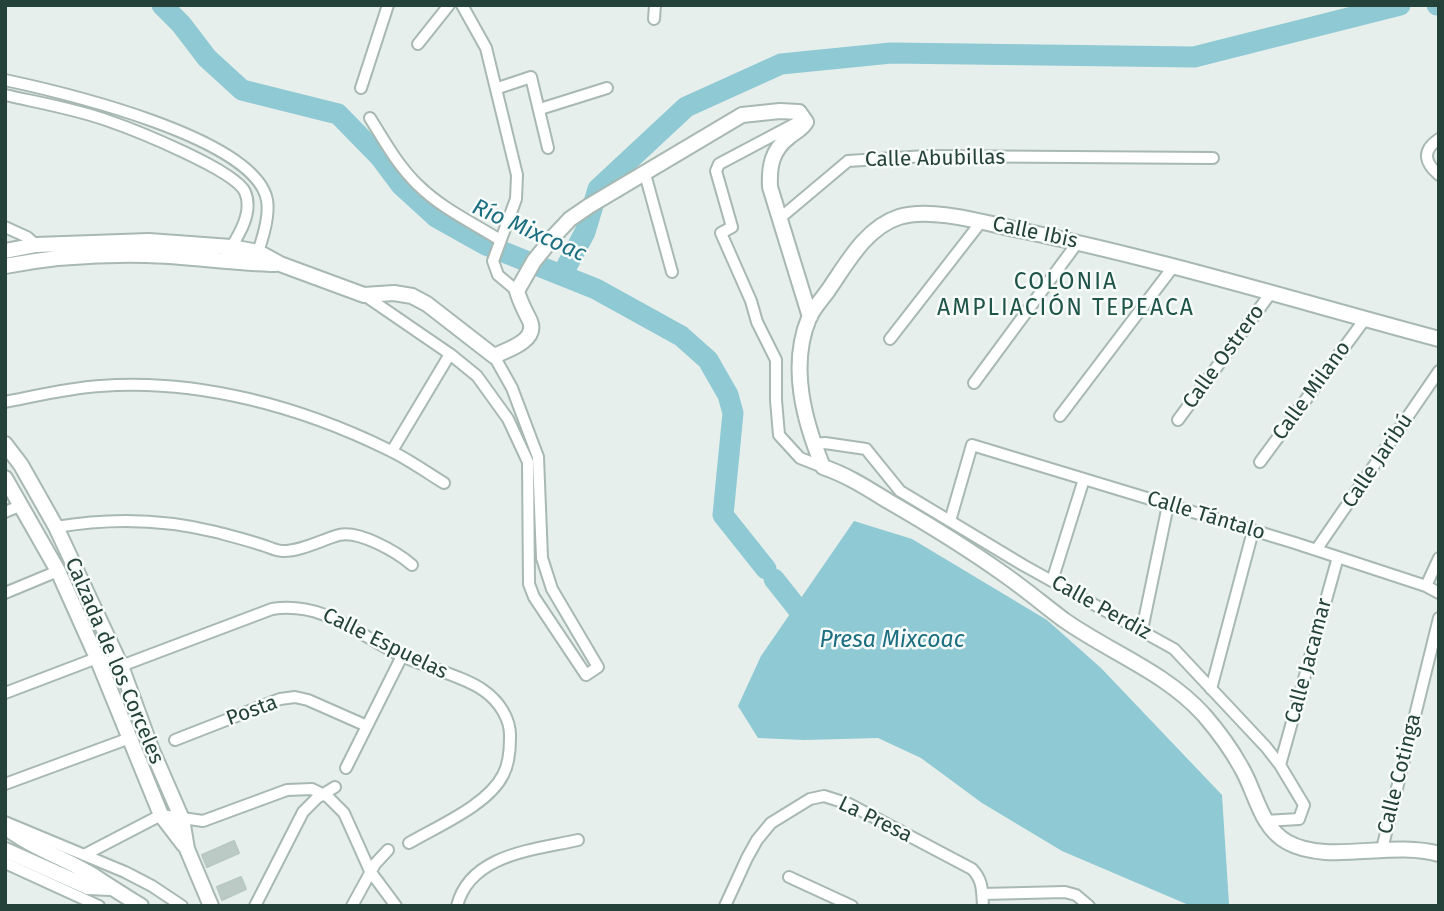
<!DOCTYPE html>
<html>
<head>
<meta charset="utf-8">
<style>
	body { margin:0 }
	#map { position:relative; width:1444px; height:911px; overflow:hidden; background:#e6efeb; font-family:"Fira Sans",sans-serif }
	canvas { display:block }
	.frame { position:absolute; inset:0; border:7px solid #24423a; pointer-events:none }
</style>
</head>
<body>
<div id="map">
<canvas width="1444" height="911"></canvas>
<div class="frame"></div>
</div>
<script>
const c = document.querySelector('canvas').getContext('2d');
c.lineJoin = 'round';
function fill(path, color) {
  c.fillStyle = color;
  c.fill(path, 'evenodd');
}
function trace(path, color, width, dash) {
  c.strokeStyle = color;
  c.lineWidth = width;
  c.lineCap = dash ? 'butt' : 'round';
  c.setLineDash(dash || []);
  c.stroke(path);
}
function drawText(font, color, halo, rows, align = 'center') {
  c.font = font + ' "Fira Sans",sans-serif';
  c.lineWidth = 5;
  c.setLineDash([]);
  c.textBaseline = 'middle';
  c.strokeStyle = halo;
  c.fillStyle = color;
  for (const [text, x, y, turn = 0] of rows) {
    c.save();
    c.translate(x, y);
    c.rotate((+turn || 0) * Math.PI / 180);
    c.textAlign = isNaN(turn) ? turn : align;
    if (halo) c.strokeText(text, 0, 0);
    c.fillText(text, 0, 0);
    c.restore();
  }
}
fill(new Path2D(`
	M 854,521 L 912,539 L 1047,620 L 1101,668 L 1222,795 L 1229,904 L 1191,906 L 1062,851 L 982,803 L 921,758 L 878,738 L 804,740 L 758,738 L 738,706 L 761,656 Z`), '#8ec9d4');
trace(new Path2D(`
	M 162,5 L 181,24 L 207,58 L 242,90 L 338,114 L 380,157 L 401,185 L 436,217 L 486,245 L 596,289 L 681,336 L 708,360 L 728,395 L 733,413 L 723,515 L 766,569
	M 1437,5 L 1439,5
	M 562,275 L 585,232 L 598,189 L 686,107 L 781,64 L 891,53 L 1194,57 L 1400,5
	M 774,579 L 797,608`), '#8ec9d4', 21);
const building = new Path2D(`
	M 234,841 L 239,853 L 207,867 L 202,855 Z
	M 241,877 L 246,889 L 222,900 L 217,887 Z`);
fill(building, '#bbcac4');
trace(building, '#b8c9c2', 2);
const minor = new Path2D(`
	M 462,5 L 486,48 L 517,175 L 516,199 L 493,261 L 498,275 L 517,291
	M 654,19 L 655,5
	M 418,44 L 449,5
	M 5,80 C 61,92 255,137 267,200 C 270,217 262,241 256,257
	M 361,88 L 388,5
	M 498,88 L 531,77 L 548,148
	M 5,95 C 40,103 76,109 109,121 C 135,130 235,170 245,192 C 255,215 234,242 223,261
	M 540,109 L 607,88
	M 370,118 C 385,142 398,166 418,185 C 441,208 473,223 500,240
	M 804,119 L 719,164 L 716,171 L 732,227 L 721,233 L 751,301 L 757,322 L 776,360 L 776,400 L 779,435 L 800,458 L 823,467
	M 1439,139 C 1421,151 1425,163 1439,175
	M 645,174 L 672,272
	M 779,219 L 848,161 L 926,156 L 1213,158
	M 5,227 L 27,237 L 36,245
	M 364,295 L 450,354 L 477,376 L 508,419 L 528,462 L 529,584 L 534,597 L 586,675 L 598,667 L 552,589 L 542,558 L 538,457 L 512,388 L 494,356
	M 890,339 L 981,222
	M 974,383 L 1078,242
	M 5,402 C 36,396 68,388 100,386 C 197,378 302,407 389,450 C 408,459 426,472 444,483
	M 1060,416 L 1173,267
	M 1178,420 L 1270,294
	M 815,444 L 825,443 L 866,449 L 900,491 L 1023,565 L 1174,649 L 1266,747 L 1280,765 L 1304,805 L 1299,819 L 1265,821
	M 392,451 L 450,354
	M 1260,462 L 1365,319
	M 5,512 L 22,505
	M 950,521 L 972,445 L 1295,543 L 1426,586 L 1439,593
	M 56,527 C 108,518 164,519 216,532 C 231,536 247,540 262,545 C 269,547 276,551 283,551 C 302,551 321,540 339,535 C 359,530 397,552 412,565
	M 1316,550 L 1439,371
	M 1052,581 L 1084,479
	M 1426,586 L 1439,558
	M 5,593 L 58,571
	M 1142,630 L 1168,505
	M 1211,689 L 1253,531
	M 5,693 L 97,658 L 121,666 L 272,609 C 325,601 359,636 404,657 C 426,667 465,677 483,690 C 499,701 511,719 510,738 C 510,750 509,764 503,775 C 488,805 438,826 409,843
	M 175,740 L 280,699 L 295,697 L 308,700 L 367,726
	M 1280,765 L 1338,557
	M 346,768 L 402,656
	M 5,784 L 130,738
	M 5,822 L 125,872 L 152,886 L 182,906
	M 1382,849 L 1439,618
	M 84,855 L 161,815 L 203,821 L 287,790 L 312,789 L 328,797 L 344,813 L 370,871 L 396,906
	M 5,863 L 99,906
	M 789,877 L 852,906
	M 983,894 L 1065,892 L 1076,895 L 1089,906
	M 255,906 L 303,812 L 317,798 L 335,787
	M 352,906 L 375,864 L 388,850
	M 457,906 C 470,854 534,850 578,840
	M 725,906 L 747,858 L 757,840 L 771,823 L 810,799 L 824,796 L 849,804 L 972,869 C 983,880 982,891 983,906`);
const tertiary = new Path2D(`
	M 5,251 L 36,245 L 149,241 L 231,247 L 258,252 L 280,264 L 364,295 L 394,293 L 412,296 L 427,304 L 494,356 C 507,350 538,341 530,321 C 525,311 520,302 517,291 L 534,261 L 555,235 L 570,219 L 589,206 L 742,115 L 780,111 L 799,112 L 806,122 C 802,129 796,131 789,137 C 772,150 769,166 770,187 L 810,317
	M 5,266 C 52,257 98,254 146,255 C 189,256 232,263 276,264
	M 1439,339 C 1297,301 1157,258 1014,229 C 982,222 930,207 899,217 C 865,228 846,265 827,292 C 821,300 813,309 809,318 C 789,366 804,421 823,467 C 847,475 867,488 888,501 C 928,524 967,548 1005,575 C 1025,589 1044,605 1064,620 C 1111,653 1165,672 1204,715 C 1217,730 1231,749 1241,767 C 1256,792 1260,827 1287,842 C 1328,865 1391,840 1439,854
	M 5,444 L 21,465 L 56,527 L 121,666 L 151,748 L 182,819 L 187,849 L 211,906
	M 5,478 L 58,571 L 97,658 L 161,815 L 184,845
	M 5,827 C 32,848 65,858 94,876 C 109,886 125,896 141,906
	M 5,850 L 88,887 L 110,888`);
trace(minor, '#a8b8b2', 14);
trace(tertiary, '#a8b8b2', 18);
trace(minor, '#fff', 10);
trace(tertiary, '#fff', 14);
drawText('21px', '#24423a', '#f7fbf9', [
	["Calle Abubillas",935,159,-1],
	["Calle Ibis",1035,233,12],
	["Calle Ostrero",1224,357,-54],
	["Calle Milano",1312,391,-54],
	["Calle Jaribú",1378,461,-56],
	["Calle Tántalo",1206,516,17],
	["Calle Perdiz",1101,608,29],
	["Calle Espuelas",385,644,26],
	["Calzada de los Corceles",114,661,67],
	["Calle Jacamar",1309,661,-75],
	["Posta",252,711,-20],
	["Calle Cotinga",1400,774,-76],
	["La Presa",875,820,26]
]);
drawText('italic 23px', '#1c6f80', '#f7fbf9', [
	["Río Mixcoac",529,231,24],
	["Presa Mixcoac",892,641]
]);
c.letterSpacing = '2px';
drawText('23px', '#1f5548', '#f7fbf9', [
	["COLONIA",1066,283],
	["AMPLIACIÓN TEPEACA",1066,309]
]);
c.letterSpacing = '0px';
</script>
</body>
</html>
